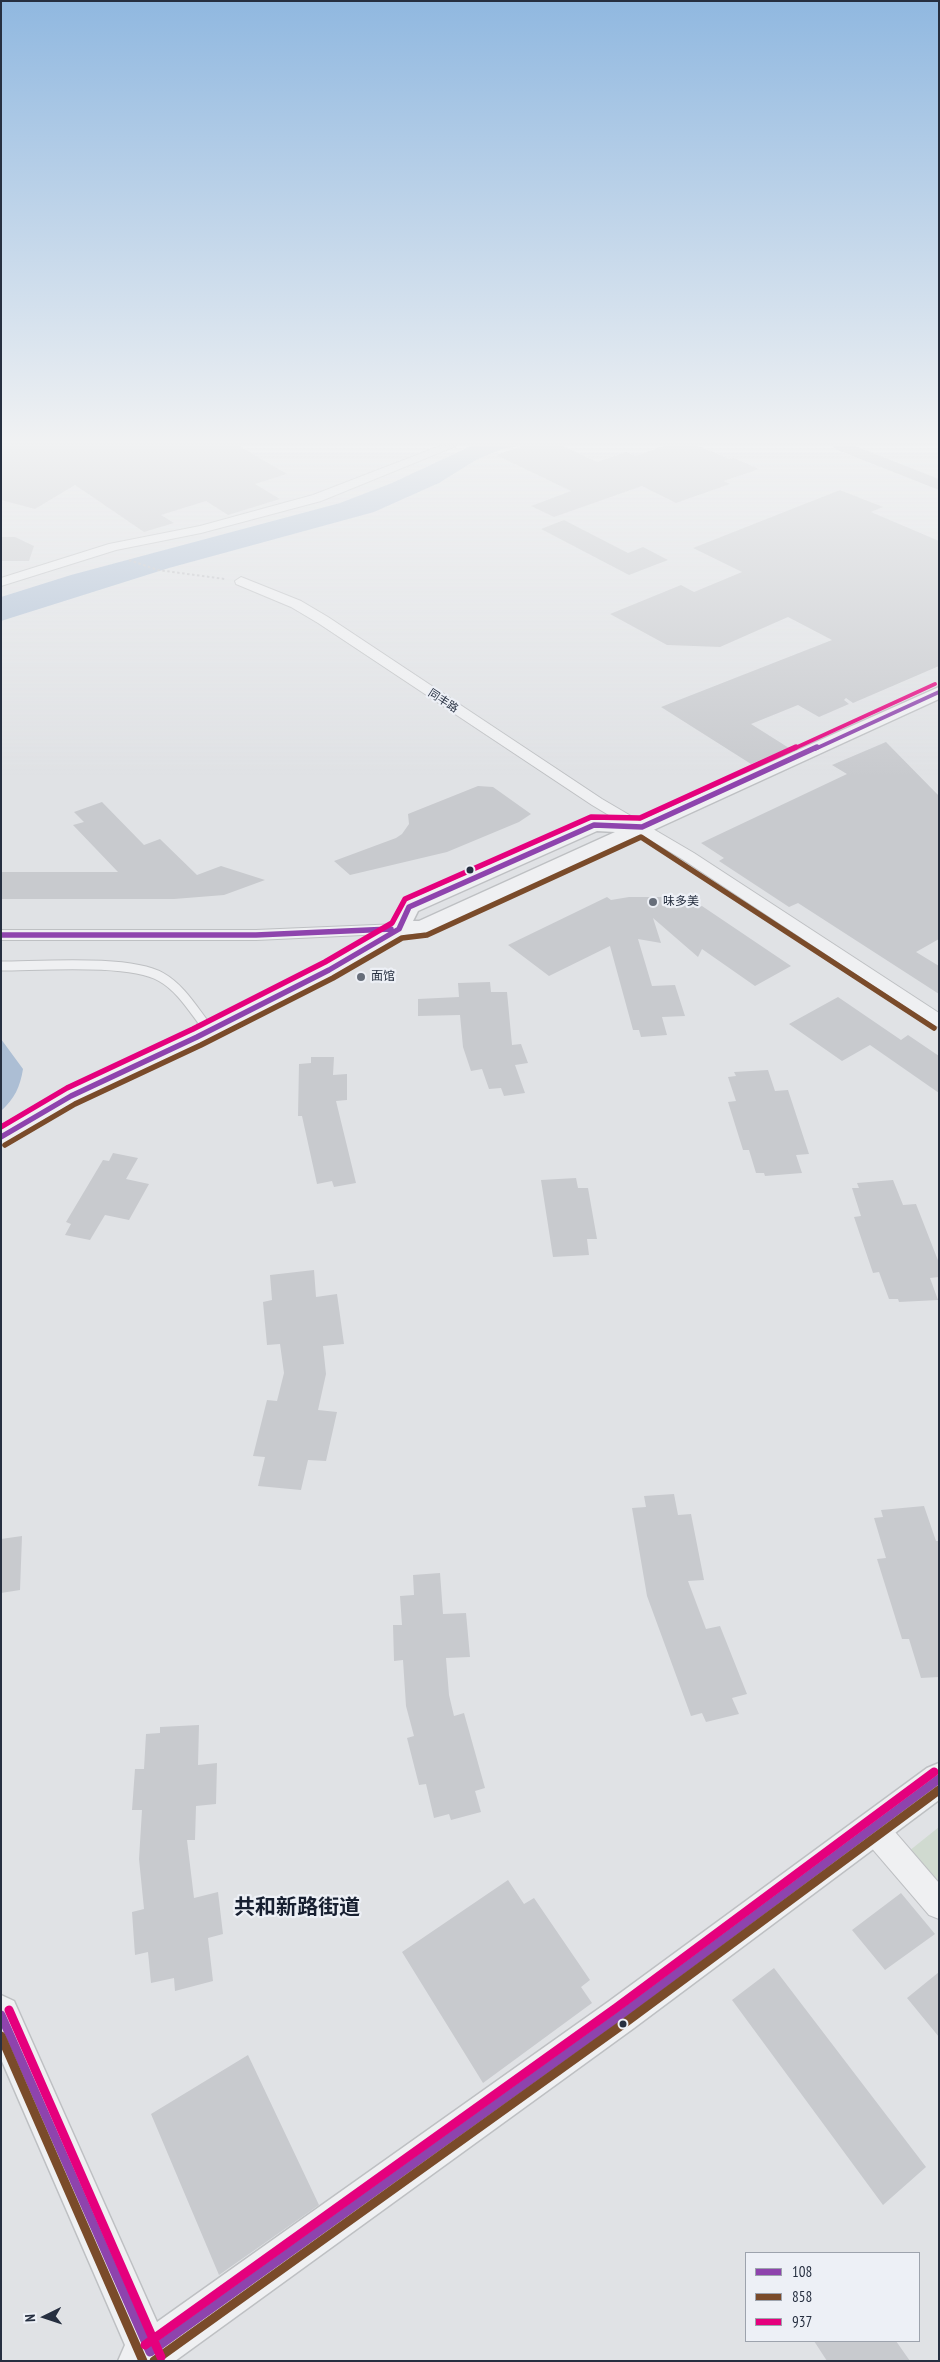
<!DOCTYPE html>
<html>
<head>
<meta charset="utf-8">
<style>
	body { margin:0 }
	#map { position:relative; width:940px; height:2362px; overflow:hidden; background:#e0e2e5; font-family:"PT Sans Narrow",sans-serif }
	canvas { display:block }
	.frame { position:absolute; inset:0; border:2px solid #262f40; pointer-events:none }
	.legend { position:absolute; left:745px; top:2252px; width:175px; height:90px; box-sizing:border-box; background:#edf0f6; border:1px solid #9da3ad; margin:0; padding:6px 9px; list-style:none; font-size:15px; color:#262f40 }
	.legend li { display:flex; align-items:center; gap:10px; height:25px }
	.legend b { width:25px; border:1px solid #9da3ad }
	.north { position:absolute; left:20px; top:2292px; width:50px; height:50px; -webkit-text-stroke:4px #edf0f6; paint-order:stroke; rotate:266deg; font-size:14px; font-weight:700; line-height:20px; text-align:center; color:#262f40 }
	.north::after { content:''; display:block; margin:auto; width:18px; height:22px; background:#262f40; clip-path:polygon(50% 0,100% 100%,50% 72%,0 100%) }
</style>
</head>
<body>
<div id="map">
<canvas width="940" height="2362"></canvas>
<div class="frame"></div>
<ul class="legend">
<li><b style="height:6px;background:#8e44ad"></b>108</li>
<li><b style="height:6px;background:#7a4b2a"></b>858</li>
<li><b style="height:6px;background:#e5007d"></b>937</li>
</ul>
<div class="north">N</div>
</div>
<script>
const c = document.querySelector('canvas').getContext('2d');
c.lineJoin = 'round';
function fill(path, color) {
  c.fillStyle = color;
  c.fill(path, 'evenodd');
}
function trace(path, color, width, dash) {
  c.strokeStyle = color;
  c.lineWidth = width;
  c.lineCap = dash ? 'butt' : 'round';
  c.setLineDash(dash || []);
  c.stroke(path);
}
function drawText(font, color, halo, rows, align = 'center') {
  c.font = font + ' "PT Sans Narrow","Noto Sans SC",sans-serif';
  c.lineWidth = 4.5;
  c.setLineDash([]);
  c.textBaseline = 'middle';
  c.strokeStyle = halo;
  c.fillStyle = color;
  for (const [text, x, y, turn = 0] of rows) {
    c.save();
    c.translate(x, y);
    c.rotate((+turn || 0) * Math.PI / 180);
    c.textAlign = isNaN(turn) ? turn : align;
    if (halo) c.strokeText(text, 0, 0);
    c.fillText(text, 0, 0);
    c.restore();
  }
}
fill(new Path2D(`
	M 939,1827 L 939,1917 L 894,1863 Z`), '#d0dad0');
fill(new Path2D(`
	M 471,446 L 518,446 L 502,449 L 476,460 L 439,483 L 374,512 L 169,568 L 1,621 L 1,597 L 71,575 L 340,503 L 392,483 Z
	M 1,1039 L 23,1069 C 20,1087 15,1098 1,1111 Z`), '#acbed4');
fill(new Path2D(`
	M 1,446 L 239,446 L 287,474 L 255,484 L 280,499 L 228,515 L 206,501 L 161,515 L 174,523 L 144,532 L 75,485 L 35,509 L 1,500 Z
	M 523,446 L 563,446 L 597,462 L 626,452 L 636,456 L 663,446 L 698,446 L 730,459 L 734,458 L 759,469 L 724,481 L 730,484 L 676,503 L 642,486 L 554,517 L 531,506 L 571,491 L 496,455 Z
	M 840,490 L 883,507 L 871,512 L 939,541 L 939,666 L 853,703 L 846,698 L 844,700 L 849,704 L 819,717 L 798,705 L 751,724 L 789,748 L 751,764 L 661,707 L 832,640 L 788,617 L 720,647 L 667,645 L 610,614 L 681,585 L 694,592 L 742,572 L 693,548 Z
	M 564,520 L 628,553 L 643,547 L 668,560 L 629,575 L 541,529 Z
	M 1,537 L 15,537 L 34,546 L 29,561 L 1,561 Z
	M 886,742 L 939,796 L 939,939 L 916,952 L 939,966 L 939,994 L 798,903 L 789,907 L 719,861 L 724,858 L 701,843 L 847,774 L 832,765 Z
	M 478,786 L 493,787 L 531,814 L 519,822 L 447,852 L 350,875 L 334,861 L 396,838 L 402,834 L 409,824 L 408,814 Z
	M 102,802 L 144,845 L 160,839 L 197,875 L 221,866 L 265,880 L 224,895 L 174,899 L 1,899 L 1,872 L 118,872 L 73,825 L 84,822 L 74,812 Z
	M 607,897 L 611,900 L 629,897 L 661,897 L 678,899 L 696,908 L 702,906 L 791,966 L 755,986 L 702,949 L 698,957 L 653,918 L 661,943 L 638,939 L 652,986 L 675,985 L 685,1016 L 662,1017 L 667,1035 L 641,1037 L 639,1030 L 633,1030 L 610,946 L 549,976 L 508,945 Z
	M 490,982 L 491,992 L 507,992 L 512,1045 L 521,1044 L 528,1063 L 515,1065 L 525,1093 L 504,1096 L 501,1088 L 489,1089 L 482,1069 L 471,1071 L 463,1047 L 460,1015 L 418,1016 L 418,999 L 459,997 L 458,983 Z
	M 838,997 L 901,1040 L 908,1035 L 939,1056 L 939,1093 L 870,1045 L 842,1061 L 789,1024 Z
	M 311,1057 L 334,1057 L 333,1075 L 347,1074 L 347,1100 L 336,1101 L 356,1183 L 334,1187 L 332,1181 L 317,1184 L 302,1116 L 298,1116 L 299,1064 L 311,1063 Z
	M 768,1070 L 775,1091 L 788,1090 L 809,1154 L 796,1155 L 802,1173 L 765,1176 L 764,1173 L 756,1173 L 749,1150 L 743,1150 L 728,1102 L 736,1101 L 728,1077 L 736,1076 L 734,1072 Z
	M 113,1153 L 138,1158 L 126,1179 L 149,1184 L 129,1220 L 105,1215 L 90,1240 L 65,1235 L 71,1224 L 66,1222 L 103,1160 L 109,1161 Z
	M 576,1178 L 578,1188 L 588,1188 L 597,1239 L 587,1239 L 589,1255 L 553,1257 L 541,1180 Z
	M 893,1180 L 903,1205 L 916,1204 L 939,1263 L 939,1277 L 930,1278 L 938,1300 L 899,1302 L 898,1299 L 889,1299 L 879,1272 L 873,1273 L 854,1217 L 861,1216 L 852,1188 L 859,1188 L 857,1183 Z
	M 314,1270 L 316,1297 L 337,1294 L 344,1344 L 323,1346 L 326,1374 L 318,1410 L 337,1412 L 326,1461 L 308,1460 L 301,1490 L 258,1486 L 265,1457 L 253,1456 L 267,1400 L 277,1401 L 284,1373 L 280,1344 L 267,1345 L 263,1302 L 272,1300 L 270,1275 Z
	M 674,1494 L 678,1515 L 691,1514 L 704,1580 L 688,1581 L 706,1629 L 720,1626 L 747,1694 L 732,1698 L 739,1714 L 706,1722 L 702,1713 L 691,1716 L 647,1596 L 632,1508 L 646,1507 L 644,1496 Z
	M 924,1506 L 936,1541 L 939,1541 L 939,1677 L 921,1678 L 909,1639 L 902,1639 L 877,1559 L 886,1558 L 874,1518 L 883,1517 L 881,1510 Z
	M 22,1536 L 20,1590 L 1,1593 L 1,1539 Z
	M 440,1573 L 443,1614 L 466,1613 L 470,1657 L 446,1658 L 449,1695 L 454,1716 L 464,1713 L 485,1788 L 475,1791 L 481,1812 L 451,1820 L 449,1814 L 434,1818 L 426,1784 L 419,1785 L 407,1738 L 414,1736 L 406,1706 L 403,1660 L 394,1661 L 393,1625 L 402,1625 L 400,1596 L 414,1595 L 413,1575 Z
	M 199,1725 L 198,1765 L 217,1763 L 216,1804 L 196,1806 L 195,1840 L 187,1840 L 194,1898 L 218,1892 L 223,1934 L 208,1938 L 213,1981 L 175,1991 L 174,1978 L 151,1983 L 148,1952 L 135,1955 L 132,1912 L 144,1909 L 139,1859 L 142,1810 L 132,1810 L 135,1769 L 144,1769 L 146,1734 L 160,1733 L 160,1727 Z
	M 508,1880 L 524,1904 L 534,1898 L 590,1980 L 581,1987 L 592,2003 L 483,2083 L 402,1952 Z
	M 901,1893 L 935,1934 L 885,1970 L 852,1930 Z
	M 774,1968 L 926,2167 L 883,2205 L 732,2000 Z
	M 939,1972 L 939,2037 L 907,1998 Z
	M 248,2055 L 319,2205 L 219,2275 L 151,2114 Z
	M 814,2341 L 896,2341 L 910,2361 L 827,2361 Z`), '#c8cace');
const service = new Path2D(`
	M 1,966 C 40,966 129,959 161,977 C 179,987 191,1006 203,1022 L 197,1037`);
const minor = new Path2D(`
	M 440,446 L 456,446 L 321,501 L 201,533 L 116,550 L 1,586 L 1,578 L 109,544 L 200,526 L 313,495 Z
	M 241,577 L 301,601 L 328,617 L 602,799 L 694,853 L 939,1013 L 939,1027 L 933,1025 L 682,859 L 592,805 L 318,623 L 291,607 L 236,584 L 235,581 Z
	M 399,924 L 405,925 L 407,929 L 405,933 L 256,940 L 1,940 L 1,930 L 256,930 Z
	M 873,1814 L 883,1818 L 939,1883 L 939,1919 L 929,1915 L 863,1838 L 859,1828 L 863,1818 Z`);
const tertiary = new Path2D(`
	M 939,687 L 939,699 L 431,932 L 404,935 L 337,975 L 205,1042 L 79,1102 L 10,1143 L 1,1145 L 1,1126 L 63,1090 L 189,1032 L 321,965 L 390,925 L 402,903 L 587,821 L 594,819 L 639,821 ZM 597,831 L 615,832 L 419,921 L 413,921 L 418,911 Z
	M 939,1763 L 939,1800 L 634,2028 L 175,2361 L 118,2361 L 125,2345 L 1,2059 L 1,1995 L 14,2001 L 157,2322 L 608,2002 L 927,1768 Z`);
trace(service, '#bec0c3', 11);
trace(minor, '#bec0c3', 2);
trace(tertiary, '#bec0c3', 3);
trace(new Path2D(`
	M 129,560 L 158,570 L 225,579`), '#bfc0c5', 2, [2.5, 2.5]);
trace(service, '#eff0f2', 9);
fill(minor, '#eff0f2');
fill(tertiary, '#eff0f2');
fill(new Path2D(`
	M 833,446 L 855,446 L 939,479 L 939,490 L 835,449 Z`), '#bec0c6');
trace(new Path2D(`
	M 815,749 L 939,692`), '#8e44ad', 4);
trace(new Path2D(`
	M 1,935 L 256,935 L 391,929
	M 1,1137 L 71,1096 L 197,1037 L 329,970 L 399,929 L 409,907 L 594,825 L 642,827 L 817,747`), '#8e44ad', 5.5);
trace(new Path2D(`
	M 1,2015 L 150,2352 L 621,2015 L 939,1779`), '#8e44ad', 9);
trace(new Path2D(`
	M 5,1145 L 75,1104 L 201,1045 L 333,978 L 402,938 L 427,935 L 641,837 L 934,1028`), '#7a4b2a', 5.5);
trace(new Path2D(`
	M 1,2036 L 143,2361
	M 154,2361 L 626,2022 L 939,1790`), '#7a4b2a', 9);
trace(new Path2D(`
	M 793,749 L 935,684`), '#e5007d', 4);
trace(new Path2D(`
	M 1,1127 L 67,1088 L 193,1029 L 325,962 L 392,923 L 405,899 L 591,817 L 640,818 L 796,747`), '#e5007d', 5.5);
trace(new Path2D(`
	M 9,2010 L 161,2357
	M 145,2345 L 616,2008 L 934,1772`), '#e5007d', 9);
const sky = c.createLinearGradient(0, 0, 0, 777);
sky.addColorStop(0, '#90b8e0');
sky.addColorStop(0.57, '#f1f2f3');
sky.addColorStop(1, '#f1f2f300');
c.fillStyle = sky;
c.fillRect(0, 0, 940, 777);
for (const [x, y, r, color] of [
	[470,870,4.5,"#262f40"],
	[653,902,5,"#676e7a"],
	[361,977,5,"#676e7a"],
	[623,2024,4.5,"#262f40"]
]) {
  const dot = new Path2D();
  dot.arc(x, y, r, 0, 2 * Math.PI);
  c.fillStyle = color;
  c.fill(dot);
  trace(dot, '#edf0f6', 2);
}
drawText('11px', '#262f40', '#edf0f6', [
	["同丰路",443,701,33]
]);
drawText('12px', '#262f40', '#edf0f6', [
	["味多美",663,902],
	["面馆",371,977]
], 'left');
drawText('bold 21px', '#182031', '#edf0f6', [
	["共和新路街道",297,1908]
]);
</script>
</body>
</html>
